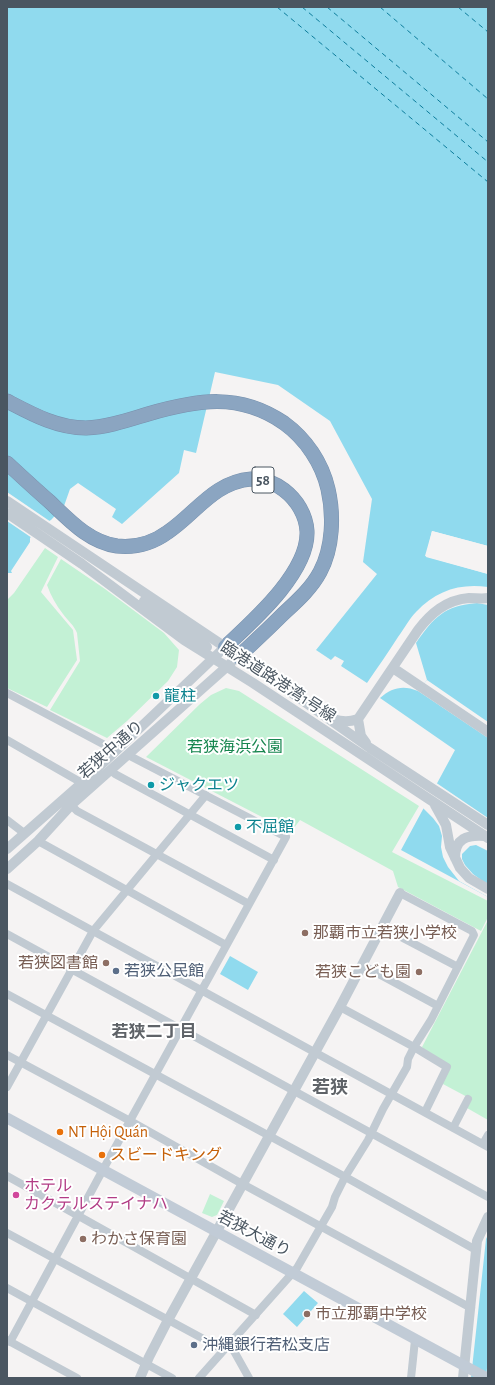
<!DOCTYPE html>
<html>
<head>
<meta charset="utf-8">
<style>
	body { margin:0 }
	#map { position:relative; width:495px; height:1385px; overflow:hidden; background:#f5f3f3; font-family:"Alegreya Sans",sans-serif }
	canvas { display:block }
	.frame { position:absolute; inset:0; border:8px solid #4a5661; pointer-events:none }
</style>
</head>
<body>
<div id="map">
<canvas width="495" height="1385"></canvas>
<div class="frame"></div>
</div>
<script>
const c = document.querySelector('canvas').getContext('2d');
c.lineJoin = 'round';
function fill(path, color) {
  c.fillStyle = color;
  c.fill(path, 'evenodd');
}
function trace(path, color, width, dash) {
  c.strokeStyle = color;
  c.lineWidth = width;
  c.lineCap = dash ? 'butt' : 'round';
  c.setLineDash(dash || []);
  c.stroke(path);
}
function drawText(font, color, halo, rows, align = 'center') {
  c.font = font + ' "Alegreya Sans","Noto Sans JP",sans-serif';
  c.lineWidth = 4;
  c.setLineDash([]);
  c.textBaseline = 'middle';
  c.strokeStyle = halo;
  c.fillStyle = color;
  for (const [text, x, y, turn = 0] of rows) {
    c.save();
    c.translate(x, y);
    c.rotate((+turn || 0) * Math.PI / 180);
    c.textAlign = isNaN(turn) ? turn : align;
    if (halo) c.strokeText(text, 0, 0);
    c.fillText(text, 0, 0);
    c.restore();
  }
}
fill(new Path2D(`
	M 45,548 L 58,557 L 41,592 L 73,630 L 77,660 L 47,707 L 7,688 L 7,600 L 14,593 Z
	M 61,559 L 105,589 L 164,633 L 179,650 L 177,667 L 168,681 L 127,721 L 107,738 L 50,710 L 80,661 L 77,633 C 74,625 68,621 63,614 C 56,605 51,596 47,585 Z
	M 226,688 L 239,691 L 419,806 L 392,852 L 488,901 L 488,917 L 481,931 L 398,887 L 393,871 L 300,820 L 291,832 L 146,757 L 200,704 L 211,695 Z
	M 488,920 L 488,1120 L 467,1108 L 471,1099 L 441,1083 L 449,1065 L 425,1051 L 422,1047 Z
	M 210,1194 L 224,1201 L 217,1215 L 212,1217 L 202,1213 Z`), '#c3f1d5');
fill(new Path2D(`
	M 7,7 L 488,7 L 488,546 L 432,531 L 426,557 L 488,574 L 488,587 C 459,583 436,591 416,612 C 409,619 404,629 398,637 C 388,653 377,668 367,683 L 341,666 L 344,661 L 335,656 L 331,660 L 316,650 L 377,574 L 363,562 L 372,499 L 330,421 L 278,385 L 215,372 L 196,453 L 184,450 L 179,473 L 122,524 L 112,517 L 116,509 L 78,483 L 70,489 L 64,506 L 51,520 L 42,525 L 30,538 L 30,542 L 11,571 L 12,573 L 7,573 Z
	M 477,603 L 488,605 L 488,897 L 401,850 L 455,750 L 380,698 C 392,687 404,685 418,691 L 427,680 L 416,643 C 434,617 444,606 477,603 Z
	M 230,956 L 258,972 L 248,990 L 220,974 Z
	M 488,1235 L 488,1358 L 486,1378 L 471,1378 L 486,1239 Z
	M 304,1291 L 318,1303 L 297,1327 L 283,1314 Z`), '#90daee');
fill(new Path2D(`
	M 7,492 L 51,522 L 44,526 L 32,538 L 7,521 Z
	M 432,531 L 488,546 L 488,548 L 433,534 L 428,555 L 488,572 L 488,574 L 425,556 Z
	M 427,680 L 488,722 L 488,738 L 418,691 Z
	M 435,782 L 488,818 L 488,851 L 476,845 L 470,846 L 462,854 L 462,859 L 465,865 L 473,874 L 488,885 L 488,897 L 459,881 L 448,867 L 443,857 L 441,847 L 442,836 L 439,826 L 433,818 L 422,807 Z`), '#f5f3f3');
trace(new Path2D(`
	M 277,7 L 488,182
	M 302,7 L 488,162
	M 327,7 L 488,142
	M 380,7 L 488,99
	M 458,7 L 488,32`), '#0c7c9b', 1, [5, 4]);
const motorway = new Path2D(`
	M 7,401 C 32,414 57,428 86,428 C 108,427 128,420 148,414 C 197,400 239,392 284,423 C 306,439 322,463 328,489 C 334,515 333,548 320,572 C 311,589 296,602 282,615 C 268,629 253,643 238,657
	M 7,463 C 21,476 35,489 50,502 C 69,520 89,542 117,546 C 136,548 153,543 168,532 C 196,513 214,482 251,479 C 263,479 275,483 284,490 C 297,500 306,515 307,531 C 309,572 253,621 225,647`);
trace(motorway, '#7690ad', 15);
trace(new Path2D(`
	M 7,693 L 116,751
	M 7,740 L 82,783
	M 110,770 L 115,774 L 274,860
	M 67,801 L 77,811 L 249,904
	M 7,820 L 24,833
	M 38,841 L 226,945
	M 7,884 L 488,1147
	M 382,927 L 458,967
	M 7,934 L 488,1197
	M 362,965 L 438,1006
	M 7,994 L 349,1179 L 476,1250
	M 340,1007 L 414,1047 L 447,1067 L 425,1112
	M 7,1055 L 134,1123 L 237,1181 L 471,1308
	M 7,1087 L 93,931 L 206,795
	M 453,1128 L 468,1099
	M 483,1144 L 488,1135
	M 7,1176 L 256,1315
	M 7,1233 L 224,1350
	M 7,1288 L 172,1378
	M 7,1340 L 77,1378
	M 10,1342 L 99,1177 L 286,837 L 128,755
	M 230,1344 L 249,1378
	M 199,1378 L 297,1268 L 332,1207 L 335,1197 L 345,1177 L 368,1140 L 383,1109 L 407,1067 L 408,1059 L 414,1047 L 431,1020 L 474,935 L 472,931 L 400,893
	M 411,1378 L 415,1340`), '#c1cad2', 8);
trace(new Path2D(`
	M 7,501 L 258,669 L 370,748 L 488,825
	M 7,513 L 82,564 L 184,640 L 253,683 L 488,838
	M 144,601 L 175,624 L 207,647
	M 393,668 L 488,732
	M 333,719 C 343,722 349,722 358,719 L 418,630 C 431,613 446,600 469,598 C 476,598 482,599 488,598
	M 358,719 L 361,736 L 366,743
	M 435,805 L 446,825 L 450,847 L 460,868 L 469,878 L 488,889
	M 7,849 L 82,783 L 225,647
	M 455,858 C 455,838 467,835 484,836
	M 7,869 L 38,841 L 71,805 L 231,663
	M 140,1378 L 149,1357 L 168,1320 L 340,1007 L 400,893
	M 463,1378 L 477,1241 L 488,1217`), '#c1cad2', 10);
trace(new Path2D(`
	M 7,1118 L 487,1378`), '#c1cbd6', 11);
trace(motorway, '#8ba5c1', 14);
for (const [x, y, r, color] of [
	[156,696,4,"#0f9aa8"],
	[151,785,4,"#0f9aa8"],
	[238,827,4,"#0f9aa8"],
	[305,933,4,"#8d6e63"],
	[106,963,4,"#8d6e63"],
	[116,971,4,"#5c6f8a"],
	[419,972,4,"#8d6e63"],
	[60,1132,4,"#e8710a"],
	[102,1155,4,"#e8710a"],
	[16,1195,4,"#d1479c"],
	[83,1239,4,"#8d6e63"],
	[307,1314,4,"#8d6e63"],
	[194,1345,4,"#5c6f8a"]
]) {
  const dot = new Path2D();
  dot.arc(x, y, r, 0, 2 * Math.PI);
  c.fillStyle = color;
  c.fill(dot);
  trace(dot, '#fff', 1.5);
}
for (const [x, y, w] of [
	[263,480,22]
]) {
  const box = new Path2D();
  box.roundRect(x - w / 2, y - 13, w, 26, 3);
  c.fillStyle = '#fff';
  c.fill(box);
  trace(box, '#4a5661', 1);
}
drawText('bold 15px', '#4a5661', null, [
	["58",263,480]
]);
drawText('16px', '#4a5661', '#fff', [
	["臨港道路港湾1号線",278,682,33],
	["若狭中通り",111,750,-41],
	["若狭大通り",254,1234,28]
]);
drawText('16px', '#0d838f', '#fff', [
	["龍柱",164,696],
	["ジャクエツ",159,785],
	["不屈館",246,827]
], 'left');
drawText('16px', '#17864f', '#fff', [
	["若狭海浜公園",235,747]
]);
drawText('16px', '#785e54', '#fff', [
	["那覇市立若狭小学校",313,933],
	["若狭図書館",98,963,"right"],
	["若狭こども園",411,972,"right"],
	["わかさ保育園",91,1239],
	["市立那覇中学校",315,1314]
], 'left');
drawText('16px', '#4e5e75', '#fff', [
	["若狭公民館",124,971],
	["沖縄銀行若松支店",202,1345]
], 'left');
drawText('16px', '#c56008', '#fff', [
	["NT Hội Quán",68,1132],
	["スビードキング",110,1155]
], 'left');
drawText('16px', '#b23c85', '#fff', [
	["ホテル",24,1186],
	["カクテルステイナハ",24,1204]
], 'left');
drawText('bold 17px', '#5f6368', '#fff', [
	["若狭二丁目",154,1032]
]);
drawText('bold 18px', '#5f6368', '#fff', [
	["若狭",330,1088]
]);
</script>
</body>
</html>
